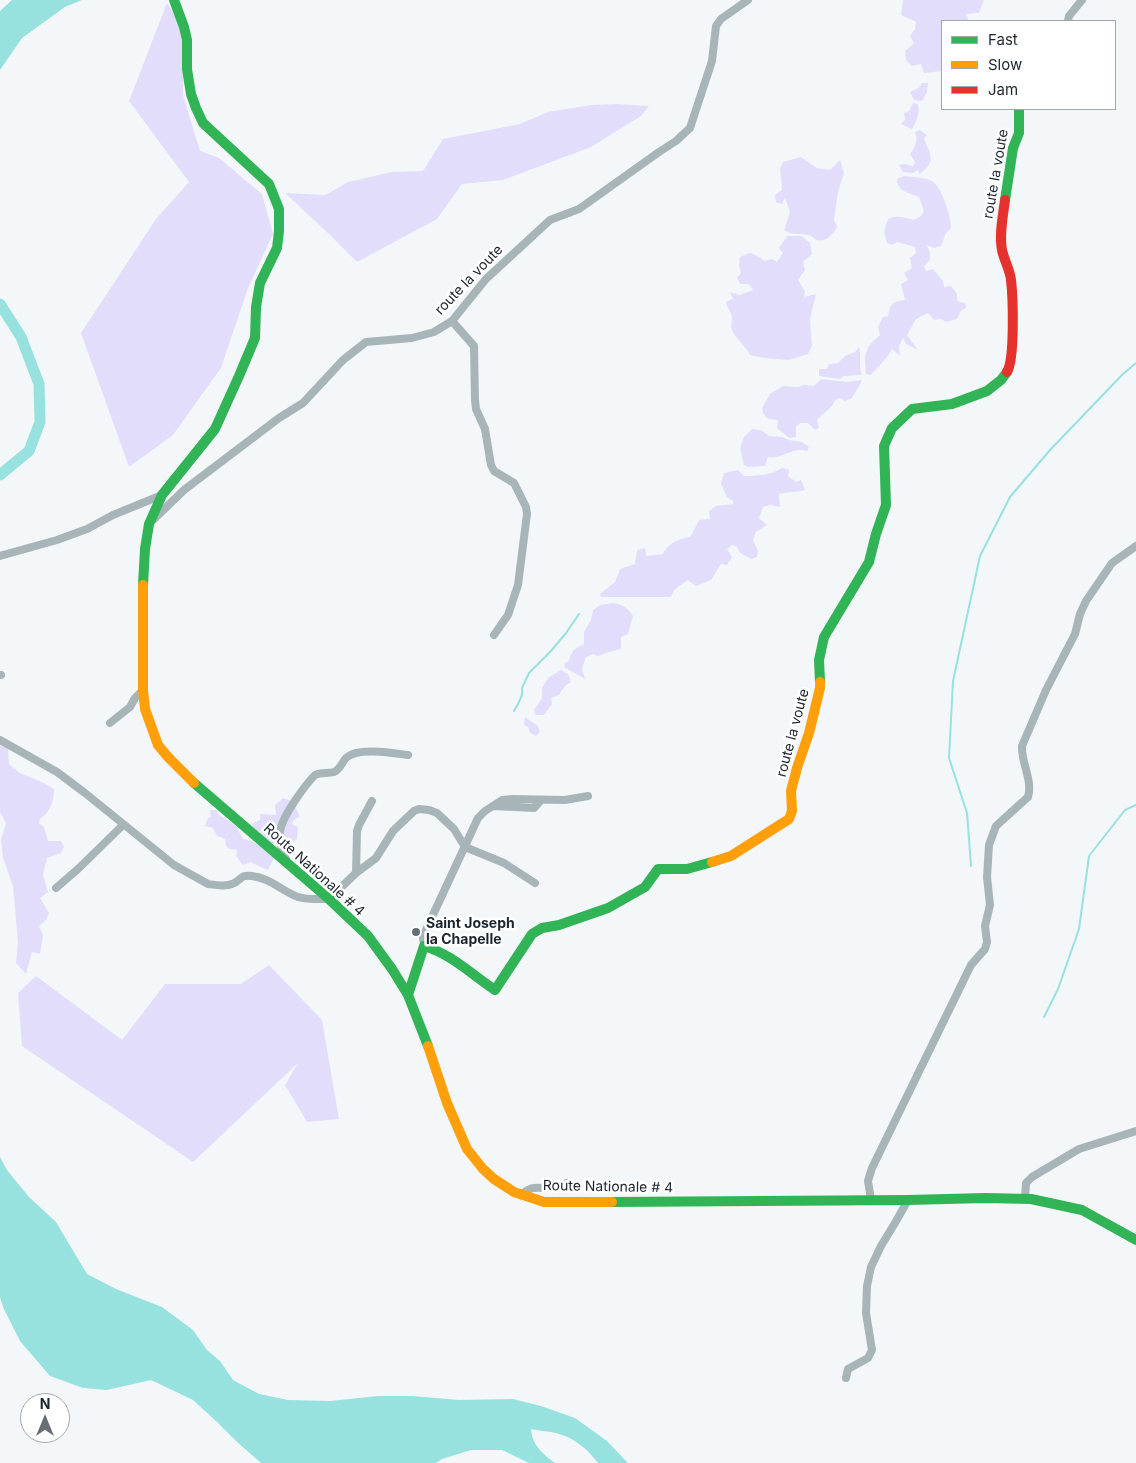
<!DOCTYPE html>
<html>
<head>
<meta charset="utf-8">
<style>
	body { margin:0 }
	#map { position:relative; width:1136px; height:1463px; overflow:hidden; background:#f4f7f9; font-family:Inter,sans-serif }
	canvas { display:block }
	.legend { position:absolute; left:941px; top:20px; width:175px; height:90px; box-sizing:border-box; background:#fff; border:1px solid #a4a8ab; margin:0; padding:6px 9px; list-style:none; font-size:15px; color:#1c252d }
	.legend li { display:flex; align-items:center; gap:10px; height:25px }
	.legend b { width:25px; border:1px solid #a4a8ab }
	.north { position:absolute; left:20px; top:1393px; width:50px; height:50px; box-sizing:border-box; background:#fff; border:1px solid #a4a8ab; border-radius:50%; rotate:0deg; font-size:14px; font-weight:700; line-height:20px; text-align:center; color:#1c252d }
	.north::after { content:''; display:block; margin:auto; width:18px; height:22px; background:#686e74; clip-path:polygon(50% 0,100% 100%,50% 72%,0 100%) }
</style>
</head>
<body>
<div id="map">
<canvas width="1136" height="1463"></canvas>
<ul class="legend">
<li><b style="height:6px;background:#30b455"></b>Fast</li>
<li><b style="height:6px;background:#ff9f0a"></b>Slow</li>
<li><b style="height:6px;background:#e5322d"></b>Jam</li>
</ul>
<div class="north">N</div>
</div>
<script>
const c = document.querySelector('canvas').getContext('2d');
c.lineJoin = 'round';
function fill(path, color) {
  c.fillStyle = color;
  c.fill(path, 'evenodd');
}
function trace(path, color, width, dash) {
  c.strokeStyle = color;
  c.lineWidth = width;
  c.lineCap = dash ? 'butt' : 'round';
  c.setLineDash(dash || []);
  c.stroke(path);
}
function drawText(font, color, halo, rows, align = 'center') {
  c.font = font + ' Inter,sans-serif';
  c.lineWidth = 5;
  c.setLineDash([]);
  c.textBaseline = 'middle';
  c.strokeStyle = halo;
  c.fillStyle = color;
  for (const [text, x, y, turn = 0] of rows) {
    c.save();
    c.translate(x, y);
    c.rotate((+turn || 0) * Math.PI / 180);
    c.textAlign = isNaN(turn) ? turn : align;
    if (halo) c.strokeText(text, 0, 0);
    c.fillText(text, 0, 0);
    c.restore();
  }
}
fill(new Path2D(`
	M 903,0 L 984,0 L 979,13 L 966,14 L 969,21 L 942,21 L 942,71 L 924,73 L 921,64 L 912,66 L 906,60 L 905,51 L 914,43 L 910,36 L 915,29 L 916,22 L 901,15 Z
	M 167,3 L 185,30 L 183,95 L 200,151 L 219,158 L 262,194 L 273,234 L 248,288 L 221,368 L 173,435 L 129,467 L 81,333 L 156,219 L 189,182 L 129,101 Z
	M 922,83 L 928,83 L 927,92 L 922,101 L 914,100 L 910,92 L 919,88 Z
	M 913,103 L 918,104 C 920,113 917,121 912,129 L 901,124 L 905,120 L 904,113 L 909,111 Z
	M 616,104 L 649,106 L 641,116 L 591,147 L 503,180 L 462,184 L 437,219 L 357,262 L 330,235 L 285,193 L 325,195 L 348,182 L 392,172 L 423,171 L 443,139 L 520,124 L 548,112 L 591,105 Z
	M 920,130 L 927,135 L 924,139 C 931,156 937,161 919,174 L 918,170 L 913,173 L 903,172 L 899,165 L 904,164 L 913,166 L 915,162 L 910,154 C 916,147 918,140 915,132 Z
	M 801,157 L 817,168 L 830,170 L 840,160 L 844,173 L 838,192 L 834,220 L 837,227 C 833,235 825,244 815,239 C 812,237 811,235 808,235 C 799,233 793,236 784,230 L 790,212 L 785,198 L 782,204 L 776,202 L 775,195 L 782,190 L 780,169 L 783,162 Z
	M 904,176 C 913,177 924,177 932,181 C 942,187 951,217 951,228 L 946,233 L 941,246 L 934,248 L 927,245 L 930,253 L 930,260 L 924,266 L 926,271 L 933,269 L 943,281 L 944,287 L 951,286 L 957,294 L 957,301 L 965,303 L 966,308 L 961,311 L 957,319 L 946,322 L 941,319 L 934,320 L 928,313 L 916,319 L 907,335 L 918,350 L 906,344 L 903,338 L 899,346 L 900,356 L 892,349 L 887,357 L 871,375 L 866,374 C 864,353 864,349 880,335 L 878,327 L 883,317 L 888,316 C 891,303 891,302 905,300 L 901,284 L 908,280 L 904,273 L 912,268 L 910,258 L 916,253 L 915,247 L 897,242 L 892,245 L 887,243 L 884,231 L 888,219 C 896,215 905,217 913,220 L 921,216 L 924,211 L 919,197 C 909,193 897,191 897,179 Z
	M 787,236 L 801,236 L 810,243 L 812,254 L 803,262 L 805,270 L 798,280 L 805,291 L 804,297 L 816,294 L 810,319 L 812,346 L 808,354 L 789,360 L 764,358 L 750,355 C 746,346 738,341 733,332 C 730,327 732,322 732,317 C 731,312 727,307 726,302 L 733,299 L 730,292 L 740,295 L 753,290 L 749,284 L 740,284 L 737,278 L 741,273 L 739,265 L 740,257 L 749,253 L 754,254 L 765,261 L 772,259 L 777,262 L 783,253 L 779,248 Z
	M 859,347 C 862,357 858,363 862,375 L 844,376 L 840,379 L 819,376 L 819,369 L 827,369 L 829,364 L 838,363 L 845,356 L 855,352 Z
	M 821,379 L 847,382 L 862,380 C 860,387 855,391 852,398 L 845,401 L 840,398 L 835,400 C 831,410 824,412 817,420 L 819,428 L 815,430 L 808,423 L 800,423 L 796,427 L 796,437 L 789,438 L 777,428 L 778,420 L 768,419 L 763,413 L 762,408 L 770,394 L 783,386 L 798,387 L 804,385 L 814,386 Z
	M 752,429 L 761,430 L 769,436 L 782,437 L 789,440 L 802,442 L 809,447 L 807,451 C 792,446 782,460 768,457 L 765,466 L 748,467 L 744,465 L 740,448 L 744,437 Z
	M 782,468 L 789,470 L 788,476 L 796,482 L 801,480 L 805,490 C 795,493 789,491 779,494 L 780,507 L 770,505 L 763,507 L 759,518 L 767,525 L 756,532 L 753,540 L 758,551 L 757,557 L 751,559 L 740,553 L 737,547 L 732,545 L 727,549 L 732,557 L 727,565 L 721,564 L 711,580 L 696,586 L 688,580 L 674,590 L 671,597 L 601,597 L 600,594 L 615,582 L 620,569 L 635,564 L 637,550 L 645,548 L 646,556 L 663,554 C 670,541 677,541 691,536 L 699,520 L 710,519 L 709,511 L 716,506 L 733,504 L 733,501 L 727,497 L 721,484 L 724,473 L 738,470 L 744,476 C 756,476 772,475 782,468 Z
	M 613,603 C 622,604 628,608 633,616 L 628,634 L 621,637 L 621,649 L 609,652 L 598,656 L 593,654 L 586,657 L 582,668 L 585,679 L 564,667 L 565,663 L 569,661 C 571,651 575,648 584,644 L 584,632 L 591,620 L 593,610 L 600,605 Z
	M 561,670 L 568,674 L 571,682 L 565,686 L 559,695 L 551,698 L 552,704 L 544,715 L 536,715 L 534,710 L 542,698 L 542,688 L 548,678 Z
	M 525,717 L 538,726 L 540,732 L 536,736 L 530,733 L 528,727 L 524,725 Z
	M 0,743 L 8,749 L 9,764 L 20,773 L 44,783 L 54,789 C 54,802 50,812 40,819 L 39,823 L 44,827 L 48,841 L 61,841 L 64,847 L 61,853 L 47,858 L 43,875 L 48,892 L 40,898 L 49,913 L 46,920 L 39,926 L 43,935 L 40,954 L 32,952 L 26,974 L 16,963 L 18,942 L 13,886 L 3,858 L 1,840 L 6,823 L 0,812 Z
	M 283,798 L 292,801 L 300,816 L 293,821 L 292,824 L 298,827 L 297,839 L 290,843 L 291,853 L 286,856 L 278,843 L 268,843 L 261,836 L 260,832 L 254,830 L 252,824 L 260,820 L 260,814 L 276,815 L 275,805 Z
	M 210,810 L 216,810 L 219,815 L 236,826 L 243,839 C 256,841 264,848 274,858 L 268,870 L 250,862 L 243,865 L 236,856 L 237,850 L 229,849 L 226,846 L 225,839 L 217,836 L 213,828 L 205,826 L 208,818 L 211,817 Z
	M 269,965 L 322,1020 L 339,1119 L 307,1122 L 285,1085 L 298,1063 L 193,1162 L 22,1046 L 18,993 L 36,976 L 122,1040 L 165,984 L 241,984 Z`), '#e2ddfb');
fill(new Path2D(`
	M 12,0 L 82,0 L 65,7 L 22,38 L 0,70 L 0,11 Z
	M 0,1157 L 7,1170 L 29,1197 L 56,1222 L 87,1274 L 116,1289 L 162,1307 L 193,1330 L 207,1350 L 220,1361 L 233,1380 L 259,1394 L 288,1400 L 330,1401 L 378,1396 L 412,1396 L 459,1400 L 513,1399 L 541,1406 L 575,1418 L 607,1441 L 628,1463 L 598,1463 C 589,1451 575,1438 559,1434 C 550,1431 540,1431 531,1429 C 532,1445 543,1454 555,1463 L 529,1463 L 502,1450 L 471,1450 L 442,1459 L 436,1463 L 261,1463 L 236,1441 L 216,1421 L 193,1400 L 151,1380 L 107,1390 L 83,1388 L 50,1376 L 20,1341 L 3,1307 L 0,1297 Z`), '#97e2de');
trace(new Path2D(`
	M 514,711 L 518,704 L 522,695 L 522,688 L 529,673 L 551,651 L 566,633 L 579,614
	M 971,866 L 967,813 L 949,758 L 953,681 L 980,556 L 1010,497 L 1050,450 L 1122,375 L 1136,363
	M 1044,1017 L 1058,989 L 1079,929 L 1089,856 L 1125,810 L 1136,805`), '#97e2de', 2);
trace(new Path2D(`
	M 0,304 L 21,337 L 39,384 L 40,422 L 29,451 L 0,475`), '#97e2de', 11);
trace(new Path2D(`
	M 1068,21 L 1069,16 L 1082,0
	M 452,321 L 474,346 L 475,400 L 476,409 L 485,429 L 491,465 L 494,471 L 514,483 L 526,507 L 527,514 L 518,585 L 508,615 L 494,635
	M 154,519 L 184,490 L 279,418 L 303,403 L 343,360 L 366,342 L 412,338 L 434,332 L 452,321 L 486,279 L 550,220 L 579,209 L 659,152 L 676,141 L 690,128 L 712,61 L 716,26 L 721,19 L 748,0
	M 0,556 L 57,540 L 87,529 L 113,515 L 162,495
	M 0,675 L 1,675
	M 110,723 L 130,707 L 135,698 L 143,690
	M 0,740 L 57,772 L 85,793 L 174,865 L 208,884 C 215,885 225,887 232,884 C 241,881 240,874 252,876 C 270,878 282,891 298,897 C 308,900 319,899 329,899 L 356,873 L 376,858 L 393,831 L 414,811 L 419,809 L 429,810 L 437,813 L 454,829 L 465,847 L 504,863 L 535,883
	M 493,806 L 534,808 L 541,800
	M 286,859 C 283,851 278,841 280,832 C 281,818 305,785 315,775 C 321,772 328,774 334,772 C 341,769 342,761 347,757 C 359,747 393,753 408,755
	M 356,873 L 357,831 L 359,825 L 372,801
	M 56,888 L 78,869 L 123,825
	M 424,946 L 423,937 L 425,932 L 478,818 L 485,811 L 502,800 L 513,799 L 565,800 L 588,796
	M 522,1195 C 531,1184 539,1189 552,1188 C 557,1187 562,1185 567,1183
	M 1025,1199 L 1026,1183 L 1032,1177 L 1079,1149 L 1136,1131
	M 871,1200 L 868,1181 L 872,1168 L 971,965 L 985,949 L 987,942 L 985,926 L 990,905 L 987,877 L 989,845 L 996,826 L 1028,797 C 1033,780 1021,763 1022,746 L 1046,690 L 1075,634 L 1080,614 L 1086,601 L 1112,563 L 1136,546
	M 846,1378 L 848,1369 L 868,1358 L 872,1350 L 866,1313 L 867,1286 L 871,1267 L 881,1246 L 895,1223 L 908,1200`), '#a8b5b8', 8);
trace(new Path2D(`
	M 1005,200 L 1013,148 L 1019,133 L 1019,109
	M 143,585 L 145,549 L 149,524 L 162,495 L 215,429 L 239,376 L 255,338 L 256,307 L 260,283 L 277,248 L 279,231 L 279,209 L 269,184 L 203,123 L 196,108 L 191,94 L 187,69 L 187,40 L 184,27 L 174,0
	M 820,682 L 819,660 L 824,637 L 869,562 L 876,534 L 886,505 L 884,446 L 892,428 L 912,409 L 952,404 L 987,391 L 1001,380 L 1007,372
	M 194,783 L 329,899 L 368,936 L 392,969 L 408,995 L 428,1046
	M 408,995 L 424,946 C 451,954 471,974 495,990 L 532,934 L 542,928 L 559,925 L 608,908 L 645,887 L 658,869 L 687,869 L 712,862
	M 612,1202 L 908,1200 L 985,1198 L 1031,1199 L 1082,1210 L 1136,1240`), '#30b455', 10);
trace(new Path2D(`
	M 143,585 L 143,690 L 145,709 L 158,745 L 168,757 L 194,783
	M 712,862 L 731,856 L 789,819 L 792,811 L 791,791 L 797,768 L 809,733 L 820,688 L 820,682
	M 428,1046 L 447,1103 L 467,1149 L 483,1169 L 494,1179 L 514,1192 L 544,1202 L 612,1202`), '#ff9f0a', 10);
trace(new Path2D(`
	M 1005,200 C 1003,216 999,234 1002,250 C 1004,260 1010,270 1011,280 C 1013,297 1015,359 1007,372`), '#e5322d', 10);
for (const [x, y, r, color] of [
	[416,932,5,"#686e74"]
]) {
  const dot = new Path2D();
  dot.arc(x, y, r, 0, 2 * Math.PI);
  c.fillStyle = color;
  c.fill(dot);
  trace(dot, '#fff', 2);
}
drawText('14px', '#1c252d', '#fff', [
	["route la voute",996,174,-80],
	["route la voute",469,280,-46],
	["route la voute",793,733,-75],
	["Route Nationale # 4",314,870,42],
	["Route Nationale # 4",608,1187,1]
]);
drawText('bold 14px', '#1c252d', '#fff', [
	["Saint Joseph",426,924],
	["la Chapelle",426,940]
], 'left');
</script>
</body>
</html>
